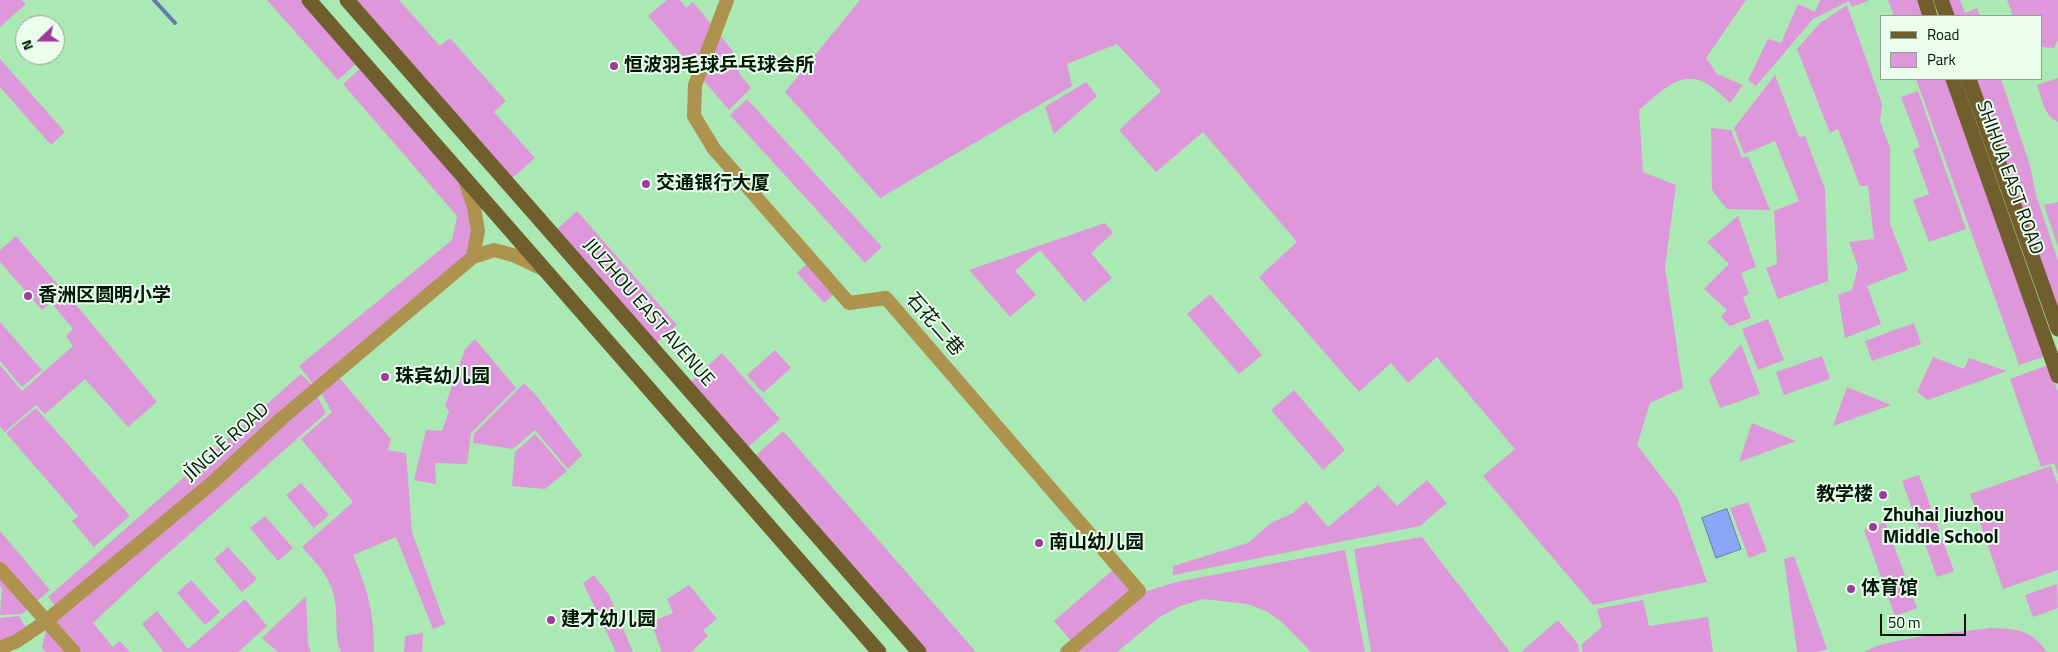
<!DOCTYPE html>
<html>
<head>
<meta charset="utf-8">
<style>
	body { margin:0 }
	#map { position:relative; width:2058px; height:652px; overflow:hidden; background:#aae9b3; font-family:"Titillium Web",sans-serif }
	canvas { display:block }
	.legend { position:absolute; left:1880px; top:15px; width:162px; height:65px; box-sizing:border-box; background:#ebfeed; border:1px solid #8da290; margin:0; padding:6px 9px; list-style:none; font-size:15px; color:#011805 }
	.legend li { display:flex; align-items:center; gap:10px; height:25px }
	.legend b { width:25px; border:1px solid #8da290 }
	.north { position:absolute; left:15px; top:15px; width:50px; height:50px; box-sizing:border-box; background:#ebfeed; border:1px solid #8da290; border-radius:50%; rotate:248deg; font-size:14px; font-weight:700; line-height:20px; text-align:center; color:#011805 }
	.north::after { content:''; display:block; margin:auto; width:18px; height:22px; background:#a03a9e; clip-path:polygon(50% 0,100% 100%,50% 72%,0 100%) }
	.scale { position:absolute; left:1880px; top:614px; width:86px; height:22px; box-sizing:border-box; border:2px solid #011805; border-top:0; padding-left:6px; font-size:15px; line-height:18px; white-space:nowrap; color:#011805; -webkit-text-stroke:4px #ebfeed; paint-order:stroke }
</style>
</head>
<body>
<div id="map">
<canvas width="2058" height="652"></canvas>
<ul class="legend">
<li><b style="height:6px;background:#715e2d"></b>Road</li>
<li><b style="height:14px;background:#df97db"></b>Park</li>
</ul>
<div class="north">N</div>
<div class="scale">50 m</div>
</div>
<script>
const c = document.querySelector('canvas').getContext('2d');
c.lineJoin = 'round';
function fill(path, color) {
  c.fillStyle = color;
  c.fill(path, 'evenodd');
}
function trace(path, color, width, dash) {
  c.strokeStyle = color;
  c.lineWidth = width;
  c.lineCap = dash ? 'butt' : 'round';
  c.setLineDash(dash || []);
  c.stroke(path);
}
function drawText(font, color, halo, rows, align = 'center') {
  c.font = font + ' "Titillium Web","Noto Sans SC",sans-serif';
  c.lineWidth = 4;
  c.setLineDash([]);
  c.textBaseline = 'middle';
  c.strokeStyle = halo;
  c.fillStyle = color;
  for (const [text, x, y, turn = 0] of rows) {
    c.save();
    c.translate(x, y);
    c.rotate((+turn || 0) * Math.PI / 180);
    c.textAlign = isNaN(turn) ? turn : align;
    if (halo) c.strokeText(text, 0, 0);
    c.fillText(text, 0, 0);
    c.restore();
  }
}
fill(new Path2D(`
	M 0,0 L 22,0 L 26,4 L 0,27 Z
	M 267,0 L 305,0 L 359,61 L 338,80 Z
	M 353,0 L 399,0 L 440,46 L 450,38 L 506,101 L 494,112 L 535,158 L 511,179 Z
	M 667,0 L 680,0 L 686,8 L 693,2 L 732,50 L 740,75 L 751,88 L 729,110 L 648,16 Z
	M 860,0 L 1746,0 L 1706,58 L 1717,74 L 1743,85 L 1730,103 C 1691,62 1675,79 1639,110 L 1643,172 L 1676,185 L 1665,267 L 1683,388 L 1650,403 L 1637,445 L 1678,499 L 1707,582 L 1593,605 L 1483,476 L 1515,449 L 1437,357 L 1408,383 L 1391,363 L 1359,392 L 1259,277 L 1297,242 L 1203,132 L 1156,172 L 1119,130 L 1161,91 L 1117,44 L 1067,64 L 1072,86 L 880,198 L 785,92 Z
	M 1820,0 L 1870,0 L 1852,7 L 1849,1 L 1813,19 L 1756,86 L 1748,80 L 1768,39 L 1781,43 L 1798,4 L 1815,12 Z
	M 1888,0 L 1921,0 L 1926,16 L 1894,16 Z
	M 1944,0 L 1960,0 L 1965,13 L 1977,8 L 1980,16 L 1949,16 Z
	M 2007,0 L 2058,0 L 2058,40 L 2054,48 L 2042,47 L 2042,16 L 2013,16 Z
	M 1847,5 L 1882,104 L 1880,121 L 1890,148 L 1890,224 L 1908,270 L 1867,286 L 1881,324 L 1845,338 L 1838,295 L 1852,290 L 1858,267 L 1849,242 L 1874,239 L 1868,186 L 1860,186 L 1838,129 L 1830,133 L 1797,49 L 1820,23 Z
	M 0,59 L 65,132 L 51,145 L 0,87 Z
	M 363,66 L 463,179 L 475,230 L 469,256 L 314,385 L 299,366 L 452,240 L 457,216 L 343,84 Z
	M 1775,75 L 1799,137 L 1805,136 L 1825,189 L 1828,281 L 1778,299 L 1766,268 L 1777,264 L 1774,211 L 1799,201 L 1775,141 L 1744,154 L 1734,128 Z
	M 2058,78 L 2058,122 C 2044,116 2042,99 2037,85 Z
	M 1916,79 L 1948,79 L 2046,356 L 2019,365 Z
	M 1972,79 L 2001,79 L 2030,165 L 2036,195 L 2058,261 L 2058,321 Z
	M 1086,82 L 1097,96 L 1054,134 L 1045,107 Z
	M 1918,91 L 1966,229 L 1929,242 L 1913,200 L 1929,194 L 1913,150 L 1920,147 L 1901,97 Z
	M 747,99 L 882,247 L 865,263 L 730,115 Z
	M 1711,128 L 1731,130 L 1742,158 L 1748,156 L 1770,210 L 1727,209 L 1712,190 Z
	M 2058,202 L 2058,247 L 2044,205 Z
	M 577,211 L 677,325 L 655,344 L 556,230 Z
	M 1738,216 L 1756,267 L 1741,273 L 1749,294 L 1743,297 L 1751,318 L 1730,326 L 1721,317 L 1727,310 L 1704,289 L 1729,264 L 1707,242 Z
	M 1105,223 L 1113,233 L 1091,253 L 1112,278 L 1084,302 L 1040,250 L 1015,271 L 1036,295 L 1010,317 L 969,270 Z
	M 16,236 L 63,291 L 42,310 L 0,262 L 0,250 Z
	M 809,262 L 836,292 L 824,303 L 797,273 Z
	M 67,294 L 157,402 L 128,427 L 85,379 L 45,414 L 36,405 L 5,432 L 0,427 L 0,365 L 22,391 L 73,346 L 66,336 L 73,329 L 54,306 Z
	M 1210,294 L 1262,355 L 1239,374 L 1187,314 Z
	M 1768,319 L 1784,360 L 1758,370 L 1742,329 Z
	M 0,322 L 42,370 L 22,387 L 0,361 Z
	M 1914,323 L 1921,344 L 1872,361 L 1865,341 Z
	M 475,339 L 516,388 L 471,433 L 467,464 L 435,463 L 436,484 L 414,480 L 426,430 L 442,431 L 449,411 L 445,406 L 465,349 Z
	M 1741,344 L 1760,394 L 1720,408 L 1709,380 Z
	M 775,350 L 791,368 L 763,393 L 747,375 Z
	M 722,353 L 780,419 L 747,448 L 689,383 Z
	M 1822,356 L 1830,379 L 1784,395 L 1776,372 Z
	M 1933,357 L 1964,369 L 1969,358 L 2007,371 L 1928,400 L 1917,392 Z
	M 2048,365 L 2058,392 L 2058,474 L 2054,463 L 2041,467 L 2010,379 Z
	M 301,374 L 313,386 L 210,479 L 57,608 L 48,597 Z
	M 338,376 L 391,439 L 388,450 L 406,453 L 412,532 L 445,624 L 433,629 L 396,537 L 353,555 C 368,591 374,612 374,652 L 341,652 C 335,639 337,624 336,610 C 334,580 320,567 302,547 L 353,502 L 301,439 L 332,412 L 320,391 Z
	M 524,383 L 535,394 L 582,455 L 568,469 L 535,430 L 513,449 L 473,443 L 474,434 Z
	M 1847,387 L 1891,405 L 1833,426 Z
	M 1294,390 L 1345,450 L 1323,470 L 1271,410 Z
	M 316,394 L 326,413 L 157,563 L 93,623 L 113,647 L 120,641 L 130,652 L 46,652 L 42,648 L 48,622 Z
	M 36,408 L 130,516 L 94,547 L 72,521 L 78,516 L 6,433 Z
	M 1752,423 L 1796,441 L 1739,462 Z
	M 783,431 L 976,652 L 924,652 L 754,457 Z
	M 535,434 L 567,471 L 545,489 L 512,486 L 515,452 Z
	M 2051,466 L 2058,485 L 2058,570 L 2003,589 L 1970,494 Z
	M 1919,475 L 1954,571 L 1937,577 L 1902,481 Z
	M 1427,480 L 1447,503 L 1420,526 L 1173,575 L 1173,566 L 1248,543 L 1271,523 L 1293,513 L 1306,501 L 1328,527 L 1378,485 L 1397,506 Z
	M 301,483 L 329,515 L 314,528 L 286,495 Z
	M 1748,502 L 1767,551 L 1749,558 L 1730,508 Z
	M 265,516 L 293,548 L 278,561 L 250,528 Z
	M 1885,522 L 1917,608 L 1895,616 L 1864,530 Z
	M 0,531 L 50,590 L 22,614 L 0,615 L 2,588 L 0,586 Z
	M 1422,537 L 1510,652 L 1371,652 L 1354,549 Z
	M 228,547 L 257,579 L 242,592 L 214,559 Z
	M 1345,550 L 1365,652 L 1311,652 L 1284,624 L 1268,612 L 1248,604 L 1203,599 L 1180,606 L 1158,618 L 1117,652 L 1072,652 L 1141,593 L 1176,582 Z
	M 1794,556 L 1827,649 L 1817,652 L 1797,652 L 1784,559 Z
	M 1114,569 L 1132,590 L 1072,642 L 1054,621 Z
	M 594,575 L 609,595 L 633,652 L 616,652 L 583,583 Z
	M 191,580 L 220,612 L 205,625 L 177,593 Z
	M 2057,584 L 2058,608 L 2033,617 L 2025,595 Z
	M 689,585 L 717,619 L 703,630 L 708,636 L 691,652 L 662,652 L 651,622 L 673,613 L 667,599 Z
	M 306,596 L 308,644 L 311,652 L 278,652 L 262,638 Z
	M 245,599 L 267,626 L 238,652 L 164,652 L 142,624 L 157,611 L 188,649 Z
	M 1643,600 L 1649,626 L 1708,617 L 1713,652 L 1583,652 L 1581,645 L 1602,627 L 1597,609 Z
	M 19,616 L 27,630 L 0,645 L 0,618 Z
	M 1558,620 L 1578,644 L 1579,652 L 1521,652 Z
	M 1990,628 C 2016,629 2031,629 2047,652 L 1865,652 C 1883,638 1963,632 1990,628 Z
	M 423,633 L 422,652 L 404,652 L 405,636 Z`), '#df97db');
const water = new Path2D(`
	M 1727,509 L 1741,549 L 1716,558 L 1702,518 Z`);
fill(water, '#8aa6f6');
trace(water, '#617bae', 1);
trace(new Path2D(`
	M 154,0 L 175,23`), '#617bae', 4);
trace(new Path2D(`
	M 727,0 L 695,85 L 694,116 L 714,149 L 849,303 L 886,298 L 1139,591 L 1067,652
	M 465,180 L 474,207 L 478,231 L 473,257
	M 0,569 L 74,652
	M 0,648 L 17,641 L 45,622 L 212,483 L 281,419 L 473,257 L 494,250 L 513,255 L 545,270`), '#ae934e', 14);
trace(new Path2D(`
	M 309,0 L 879,652
	M 347,0 L 919,652
	M 1925,0 L 1930,16
	M 1941,0 L 1947,16
	M 1953,79 L 2058,376
	M 1969,79 L 2058,329`), '#715e2d', 15);
for (const [x, y, r, color] of [
	[614,66,5,"#a03a9e"],
	[646,184,5,"#a03a9e"],
	[28,296,5,"#a03a9e"],
	[385,377,5,"#a03a9e"],
	[1883,495,5,"#a03a9e"],
	[1873,527,5,"#a03a9e"],
	[1039,543,5,"#a03a9e"],
	[1851,589,5,"#a03a9e"],
	[551,620,5,"#a03a9e"]
]) {
  const dot = new Path2D();
  dot.arc(x, y, r, 0, 2 * Math.PI);
  c.fillStyle = color;
  c.fill(dot);
  trace(dot, '#ebfeed', 2);
}
drawText('bold 19px', '#011805', '#ebfeed', [
	["恒波羽毛球乒乓球会所",624,66],
	["交通银行大厦",656,184],
	["香洲区圆明小学",38,296],
	["珠宾幼儿园",395,377],
	["教学楼",1873,495,"right"],
	["Zhuhai Jiuzhou",1883,516],
	["Middle School",1883,538],
	["南山幼儿园",1049,543],
	["体育馆",1861,589],
	["建才幼儿园",561,620]
], 'left');
drawText('19px', '#011805', '#ebfeed', [
	["SHIHUA EAST ROAD",2009,178,70],
	["JIUZHOU EAST AVENUE",648,313,49],
	["石花二巷",934,325,49],
	["JǏNGLÈ ROAD",227,443,-42]
]);
</script>
</body>
</html>
